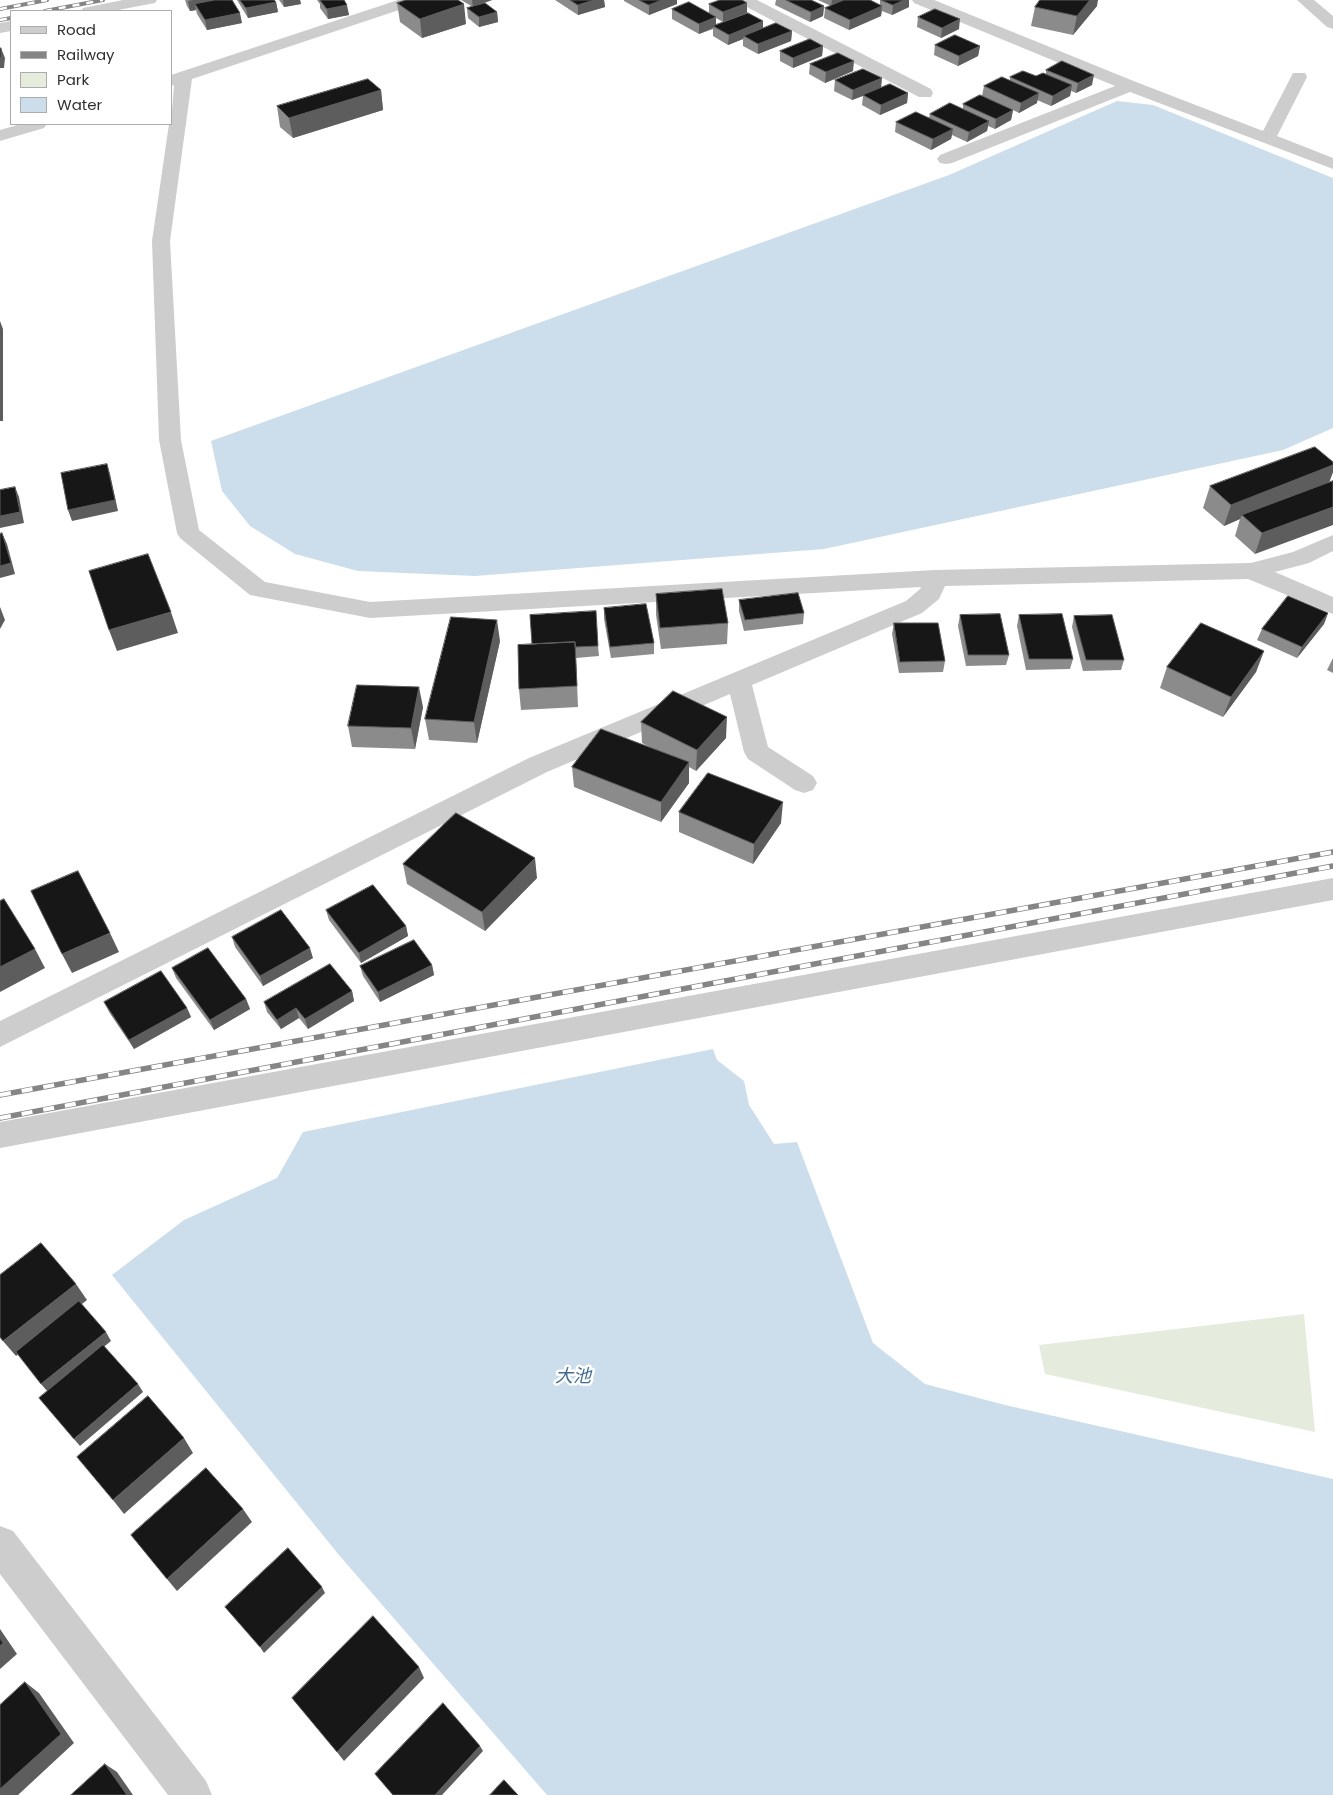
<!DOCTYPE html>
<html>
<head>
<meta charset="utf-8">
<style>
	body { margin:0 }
	#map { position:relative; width:1333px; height:1795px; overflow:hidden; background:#fff; font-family:Poppins,sans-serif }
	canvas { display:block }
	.legend { position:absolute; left:10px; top:10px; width:162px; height:115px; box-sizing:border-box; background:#fff; border:1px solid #acacac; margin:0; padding:6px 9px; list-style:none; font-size:15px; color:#303030 }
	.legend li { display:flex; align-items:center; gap:10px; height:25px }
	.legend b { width:25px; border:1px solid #acacac }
</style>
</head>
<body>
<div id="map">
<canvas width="1333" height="1795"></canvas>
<ul class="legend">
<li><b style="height:6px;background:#cdcdcd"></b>Road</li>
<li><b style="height:6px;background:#858585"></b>Railway</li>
<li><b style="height:14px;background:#e5ecde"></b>Park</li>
<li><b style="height:14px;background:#ccddeb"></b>Water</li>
</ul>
</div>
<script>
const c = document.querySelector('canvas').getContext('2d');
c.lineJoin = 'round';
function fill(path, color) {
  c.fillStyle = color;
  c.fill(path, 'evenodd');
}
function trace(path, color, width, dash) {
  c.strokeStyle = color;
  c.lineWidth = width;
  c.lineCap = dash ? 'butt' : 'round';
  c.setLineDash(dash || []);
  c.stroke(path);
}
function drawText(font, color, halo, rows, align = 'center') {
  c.font = font + ' Poppins,"Noto Sans JP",sans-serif';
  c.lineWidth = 5;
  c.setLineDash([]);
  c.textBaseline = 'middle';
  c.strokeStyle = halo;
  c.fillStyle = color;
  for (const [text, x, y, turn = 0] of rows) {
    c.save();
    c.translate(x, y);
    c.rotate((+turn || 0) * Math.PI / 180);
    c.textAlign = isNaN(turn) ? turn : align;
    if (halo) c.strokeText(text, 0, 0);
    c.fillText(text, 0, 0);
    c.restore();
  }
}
fill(new Path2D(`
	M 1304,1314 L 1315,1432 L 1045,1374 L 1039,1345 Z`), '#e5ecde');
fill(new Path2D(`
	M 1117,101 L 1153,105 L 1333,178 L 1333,428 L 1283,450 L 824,549 L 475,576 L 358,571 L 295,554 L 250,526 L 222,491 L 211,441 L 949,175 Z
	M 713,1049 L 717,1060 L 744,1081 L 749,1105 L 774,1144 L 797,1142 L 873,1343 L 925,1384 L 1005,1405 L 1333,1479 L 1333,1795 L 547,1795 L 339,1555 L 112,1275 L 184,1220 L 277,1178 L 303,1132 Z`), '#ccddeb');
fill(new Path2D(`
	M 123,0 L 157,0 L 155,3 L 113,11 L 81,11 L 83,8 Z
	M 398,0 L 422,0 L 420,3 L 192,79 L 170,241 L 181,440 L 199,530 L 265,582 L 370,602 L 935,570 L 1251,563 L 1293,552 L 1333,535 L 1333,551 L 1309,563 L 1275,572 L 1333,597 L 1333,614 L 1248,579 L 945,586 L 939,599 L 922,613 L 752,685 L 768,747 L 813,776 L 817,783 L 813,790 L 804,793 L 795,790 L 748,759 L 744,752 L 730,694 L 547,772 L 0,1047 L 0,1021 L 529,758 L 906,601 L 920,589 L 921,587 L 370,618 L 250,595 L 180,538 L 177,533 L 159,440 L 152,241 L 169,124 L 171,124 L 174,85 L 171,86 L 171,75 Z
	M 737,0 L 757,0 L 931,89 L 933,93 L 931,97 L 919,97 L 739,3 Z
	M 912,0 L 934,0 L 1136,82 L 1263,131 L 1293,73 L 1305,73 L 1307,77 L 1277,136 L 1333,158 L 1333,169 L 1130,92 L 952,163 L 946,164 L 940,163 L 937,159 L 940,155 L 1115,86 L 914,3 Z
	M 1297,0 L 1314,0 L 1333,16 L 1333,29 L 1327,27 Z
	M 11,21 L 11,31 L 0,33 L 0,23 Z
	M 21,124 L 47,124 L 44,128 L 0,141 L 0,130 Z
	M 1333,878 L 1333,900 L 0,1148 L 0,1122 Z
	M 0,1526 L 13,1531 L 206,1781 L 212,1795 L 168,1795 L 0,1574 Z`), '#cdcdcd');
const railFar1 = new Path2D(`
	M 0,9 L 47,0
	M 45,11 L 103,0
	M 0,20 L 11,18`);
const rail = new Path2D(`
	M 0,1095 L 1333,852
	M 0,1118 L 1333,866`);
trace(railFar1, '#858585', 4);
trace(rail, '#858585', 5.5);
trace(railFar1, '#fff', 2.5, [7]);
trace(rail, '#fff', 4, [11]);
fill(new Path2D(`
	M 185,0 L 232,0 L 242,23 L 207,30 L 197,14 L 196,10 L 190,11 L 187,6 Z
	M 237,0 L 274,0 L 276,2 L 278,12 L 248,18 Z
	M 279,0 L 300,0 L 301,4 L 284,7 Z
	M 317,0 L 345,0 L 344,0 L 349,15 L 328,19 L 320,8 L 320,4 Z
	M 461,0 L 492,0 L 476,6 L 497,12 L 498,22 L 479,27 L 468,18 L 467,8 L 473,7 Z
	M 555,0 L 604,0 L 605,7 L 578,15 Z
	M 624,0 L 677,0 L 677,4 L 649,15 L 624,1 Z
	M 776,0 L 811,0 L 824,6 L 823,16 L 810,22 L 775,5 Z
	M 818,0 L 870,0 L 880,5 L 880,0 L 909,0 L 909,7 L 892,15 L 882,11 L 881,16 L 849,30 L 824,18 L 825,8 L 831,6 Z
	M 397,3 L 466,24 L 422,38 L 400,22 Z
	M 747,3 L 747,13 L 723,22 L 716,18 L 716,25 L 763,21 L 763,28 L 792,31 L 791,41 L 758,54 L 743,46 L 743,39 L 728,45 L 713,36 L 713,29 L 699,34 L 672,19 L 672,9 L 709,13 L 709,4 Z
	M 1097,6 L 1073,35 L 1031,26 L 1035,7 Z
	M 918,17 L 959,29 L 941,38 L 917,27 Z
	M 935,45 L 980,46 L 978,56 L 958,66 L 934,55 Z
	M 823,46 L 822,56 L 793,68 L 780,61 L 780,51 Z
	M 810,64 L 853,71 L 825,83 L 809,74 Z
	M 1046,70 L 1092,85 L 1076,93 L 1071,91 L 1070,96 L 1051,106 L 1037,100 L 1037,103 L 1019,113 L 1013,110 L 1011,120 L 995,129 L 988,126 L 987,131 L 967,142 L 952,135 L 951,139 L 931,150 L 895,132 L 896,122 L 929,118 L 930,114 L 963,109 L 963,104 L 982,96 L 984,86 L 1010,80 L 1010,77 L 1036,76 L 1046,74 Z
	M 835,80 L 908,93 L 907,103 L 880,115 L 862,105 L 863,96 L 852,100 L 834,91 Z
	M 381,90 L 383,110 L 293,138 L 280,127 L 277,106 Z
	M 1333,462 L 1333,472 L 1329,483 L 1255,554 L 1235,536 L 1240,519 L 1224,526 L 1203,508 L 1210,486 Z
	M 656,594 L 728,623 L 727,644 L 661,649 L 656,615 Z
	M 739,600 L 804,613 L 803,624 L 744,631 L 739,611 Z
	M 604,608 L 654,643 L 654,654 L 611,658 L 604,619 Z
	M 1328,613 L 1324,624 L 1297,658 L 1257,640 L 1262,629 Z
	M 960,615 L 1009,655 L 1006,665 L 966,666 L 958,626 Z
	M 1019,615 L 1073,659 L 1070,669 L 1026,670 L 1017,626 Z
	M 1074,616 L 1124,660 L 1121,670 L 1083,671 L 1072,627 Z
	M 894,623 L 945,661 L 943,672 L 899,673 L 892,634 Z
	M 500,641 L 477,743 L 429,740 L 425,719 Z
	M 518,645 L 598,646 L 599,656 L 576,658 L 578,707 L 521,710 L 519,689 Z
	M 1264,651 L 1256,672 L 1223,717 L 1160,688 L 1167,667 Z
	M 1333,658 L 1333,673 L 1327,670 Z
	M 423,707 L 415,749 L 352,747 L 348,726 Z
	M 641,722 L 726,738 L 696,771 L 689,767 L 689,783 L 661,822 L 574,787 L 572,767 L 651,748 L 642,743 Z
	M 679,812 L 781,823 L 753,864 L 679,832 Z
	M 403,864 L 537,878 L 485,931 L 407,884 Z
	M 326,910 L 406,926 L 408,936 L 361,963 L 329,920 Z
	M 232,937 L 313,958 L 263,986 L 235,947 Z
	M 432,965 L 434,975 L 380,1002 L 363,976 L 360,966 Z
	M 172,968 L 246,999 L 250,1009 L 214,1030 L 176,978 Z
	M 352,991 L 354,1001 L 308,1029 L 299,1018 L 281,1029 L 267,1012 L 264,1002 Z
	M 104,1002 L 187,1008 L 191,1017 L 134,1049 L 109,1012 Z`), '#8b8b8b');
fill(new Path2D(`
	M 193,0 L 231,0 L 195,4 L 196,10 L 190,11 L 188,1 Z
	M 283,0 L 300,0 L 301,4 L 284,7 Z
	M 472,0 L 492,0 L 473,7 Z
	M 594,0 L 604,0 L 605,7 L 578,15 L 578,5 Z
	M 662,0 L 677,0 L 677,4 L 649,15 L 649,5 Z
	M 832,0 L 845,0 L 831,6 Z
	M 904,0 L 909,0 L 909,7 L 892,15 L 893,5 Z
	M 1090,0 L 1098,0 L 1097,6 L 1073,35 L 1077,16 Z
	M 276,2 L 278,12 L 248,18 L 246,8 Z
	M 747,3 L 747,13 L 723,22 L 723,12 Z
	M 464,4 L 466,24 L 422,38 L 420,19 Z
	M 347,5 L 349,15 L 328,19 L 327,9 Z
	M 824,6 L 823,16 L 810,22 L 811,12 Z
	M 882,6 L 881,16 L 849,30 L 850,20 Z
	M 497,12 L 498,22 L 479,27 L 479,17 Z
	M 240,13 L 242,23 L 207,30 L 205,20 Z
	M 716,17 L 716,27 L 713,26 L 713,28 L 699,34 L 699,24 Z
	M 960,19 L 959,29 L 941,38 L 942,28 Z
	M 763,21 L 763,31 L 744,36 L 743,39 L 728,45 L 729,35 Z
	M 792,31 L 791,41 L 758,54 L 758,44 Z
	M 823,46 L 822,56 L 793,68 L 793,58 Z
	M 980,46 L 978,56 L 958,66 L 959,56 Z
	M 1,48 L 5,58 L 4,68 L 0,68 L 0,58 Z
	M 854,61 L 853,71 L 825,83 L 826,72 Z
	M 1094,75 L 1092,85 L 1076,93 L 1078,83 Z
	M 882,78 L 881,89 L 852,100 L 853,90 Z
	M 1072,85 L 1070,96 L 1051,106 L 1053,96 Z
	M 381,90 L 383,110 L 293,138 L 289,118 Z
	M 908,93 L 907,103 L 880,115 L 881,105 Z
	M 1039,93 L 1037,103 L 1019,113 L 1021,103 Z
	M 1013,110 L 1011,120 L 995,129 L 996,119 Z
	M 989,121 L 987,131 L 967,142 L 969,132 Z
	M 953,129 L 951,139 L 931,150 L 933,139 Z
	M 0,321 L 3,329 L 3,421 L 0,421 Z
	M 107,464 L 110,474 L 118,511 L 72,521 L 68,510 Z
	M 1333,465 L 1333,472 L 1328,485 L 1242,515 L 1240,519 L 1224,526 L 1231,505 Z
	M 15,487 L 19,497 L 24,523 L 0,528 L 0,516 Z
	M 1333,507 L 1333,525 L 1255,554 L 1262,533 Z
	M 2,533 L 7,544 L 15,574 L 0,578 L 0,566 Z
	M 0,607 L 5,620 L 0,629 Z
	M 171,612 L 178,633 L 117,651 L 109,630 Z
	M 1328,613 L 1324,624 L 1297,658 L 1302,647 Z
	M 497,620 L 500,641 L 477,743 L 474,722 Z
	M 1264,651 L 1256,672 L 1223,717 L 1231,697 Z
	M 419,687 L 423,707 L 415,749 L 411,728 Z
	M 727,717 L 726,738 L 696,771 L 697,750 Z
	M 689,762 L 689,783 L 661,822 L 661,802 Z
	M 783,802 L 781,823 L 753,864 L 754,844 Z
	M 535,858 L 537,878 L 485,931 L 482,912 Z
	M 406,926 L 408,936 L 361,963 L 359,953 Z
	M 110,933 L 119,952 L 72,973 L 62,954 Z
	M 310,948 L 313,958 L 263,986 L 260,976 Z
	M 35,949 L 45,968 L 0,992 L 0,967 Z
	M 432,965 L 434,975 L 380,1002 L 378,992 Z
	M 352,991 L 354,1001 L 308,1029 L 305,1019 Z
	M 246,999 L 250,1009 L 214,1030 L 210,1020 Z
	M 187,1008 L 191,1017 L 134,1049 L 129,1040 Z
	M 296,1008 L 299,1018 L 281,1029 L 277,1020 Z
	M 76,1284 L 87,1300 L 16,1356 L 3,1341 Z
	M 106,1332 L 111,1341 L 48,1392 L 41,1384 Z
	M 138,1384 L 143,1392 L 80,1446 L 74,1439 Z
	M 184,1438 L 193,1453 L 124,1514 L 113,1500 Z
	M 243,1509 L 252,1522 L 177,1591 L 167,1579 Z
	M 322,1587 L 325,1593 L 264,1653 L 260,1647 Z
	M 0,1629 L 17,1654 L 0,1669 Z
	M 419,1667 L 424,1678 L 344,1761 L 337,1752 Z
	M 25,1682 L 39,1693 L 74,1743 L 18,1795 L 0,1795 L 0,1789 Z
	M 480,1746 L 483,1751 L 442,1795 L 435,1795 Z
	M 105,1764 L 117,1772 L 133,1795 L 127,1795 Z`), '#5d5d5d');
const building = new Path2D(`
	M 215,0 L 232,0 L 240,13 L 205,20 L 195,4 Z
	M 240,0 L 274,0 L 276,2 L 246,8 Z
	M 320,0 L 344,0 L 347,5 L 327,9 Z
	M 406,0 L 458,0 L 464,4 L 420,19 L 397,3 Z
	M 570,0 L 594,0 L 578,5 Z
	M 639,0 L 662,0 L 649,5 Z
	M 720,0 L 742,0 L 747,3 L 723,12 L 709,4 Z
	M 786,0 L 811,0 L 824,6 L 811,12 Z
	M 844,0 L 870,0 L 882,6 L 850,20 L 825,8 Z
	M 881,0 L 904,0 L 893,5 Z
	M 1040,0 L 1090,0 L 1077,16 L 1035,7 Z
	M 689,2 L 716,17 L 699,24 L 672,9 Z
	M 485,3 L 497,12 L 479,17 L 467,8 Z
	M 935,9 L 960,19 L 942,28 L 918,17 Z
	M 748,13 L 763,21 L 729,35 L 713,26 Z
	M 776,23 L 792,31 L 758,44 L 744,36 Z
	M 955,35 L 980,46 L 959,56 L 935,45 Z
	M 810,39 L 823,46 L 793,58 L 780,51 Z
	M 0,48 L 1,48 L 1,57 L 0,58 Z
	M 838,53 L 854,61 L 826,72 L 810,64 Z
	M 1062,61 L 1094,75 L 1078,83 L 1046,70 Z
	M 863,69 L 882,78 L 853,90 L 835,80 Z
	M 1023,71 L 1036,76 L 1043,73 L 1072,85 L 1053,96 L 1010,77 Z
	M 1002,77 L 1039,93 L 1021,103 L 984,86 Z
	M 368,79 L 381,90 L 289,118 L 277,106 Z
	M 890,84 L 908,93 L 881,105 L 863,95 Z
	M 980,95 L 1013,110 L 996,119 L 963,104 Z
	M 950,103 L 989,121 L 969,132 L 930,114 Z
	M 916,112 L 953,129 L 933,139 L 896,122 Z
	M 1315,447 L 1333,462 L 1333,465 L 1231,505 L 1210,486 Z
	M 107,464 L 115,500 L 68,510 L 61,473 Z
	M 1333,481 L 1333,507 L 1262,533 L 1242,515 Z
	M 15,487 L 20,512 L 0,516 L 0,490 Z
	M 2,533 L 11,563 L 0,566 L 0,534 Z
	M 148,554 L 171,612 L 109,630 L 89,571 Z
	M 722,589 L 728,623 L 660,628 L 656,594 Z
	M 798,593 L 804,613 L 745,620 L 739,600 Z
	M 1288,596 L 1328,613 L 1302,647 L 1262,629 Z
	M 646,604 L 654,643 L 610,647 L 604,608 Z
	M 596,611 L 598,646 L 575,647 L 575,642 L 532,644 L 530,615 Z
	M 1000,614 L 1009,655 L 968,655 L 960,615 Z
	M 1062,614 L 1073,659 L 1029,659 L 1019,615 Z
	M 1112,615 L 1124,660 L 1086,660 L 1074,616 Z
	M 451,617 L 497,620 L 474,722 L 425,719 Z
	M 894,623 L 938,623 L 945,661 L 900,662 Z
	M 1201,623 L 1264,651 L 1231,697 L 1167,667 Z
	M 575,642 L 577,686 L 519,689 L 518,645 Z
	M 357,685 L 419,687 L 411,728 L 348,726 Z
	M 673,691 L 727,717 L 697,750 L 641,722 Z
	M 601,729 L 689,762 L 661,802 L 572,767 Z
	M 708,773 L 783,802 L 754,844 L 679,812 Z
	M 456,813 L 535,858 L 482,912 L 403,864 Z
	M 78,871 L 110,933 L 62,954 L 31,891 Z
	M 373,885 L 406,926 L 359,953 L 326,910 Z
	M 4,899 L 35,949 L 0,967 L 0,901 Z
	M 281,910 L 310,948 L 260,976 L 232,937 Z
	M 414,940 L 432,965 L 378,992 L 360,966 Z
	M 208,948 L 246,999 L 210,1020 L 172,968 Z
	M 330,964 L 352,991 L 305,1019 L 296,1008 L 277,1020 L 264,1002 Z
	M 161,971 L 187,1008 L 129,1040 L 104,1002 Z
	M 41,1243 L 76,1284 L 3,1341 L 0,1337 L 0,1275 Z
	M 79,1301 L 106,1332 L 41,1384 L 16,1352 Z
	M 103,1345 L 138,1384 L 74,1439 L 39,1398 Z
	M 148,1396 L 184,1438 L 113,1500 L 77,1457 Z
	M 206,1468 L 243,1509 L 167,1579 L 131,1535 Z
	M 288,1548 L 322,1587 L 260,1647 L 225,1607 Z
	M 373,1616 L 419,1667 L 337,1752 L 292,1698 Z
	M 0,1638 L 3,1643 L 0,1646 Z
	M 25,1682 L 61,1734 L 0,1789 L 0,1705 Z
	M 443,1703 L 480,1746 L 435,1795 L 393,1795 L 375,1774 Z
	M 105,1764 L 127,1795 L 71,1795 Z
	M 504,1780 L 518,1795 L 490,1795 Z`);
fill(building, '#171717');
trace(building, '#5d5d5d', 1);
drawText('italic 18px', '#406d90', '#fff', [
	["大池",573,1377]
]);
</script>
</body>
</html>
